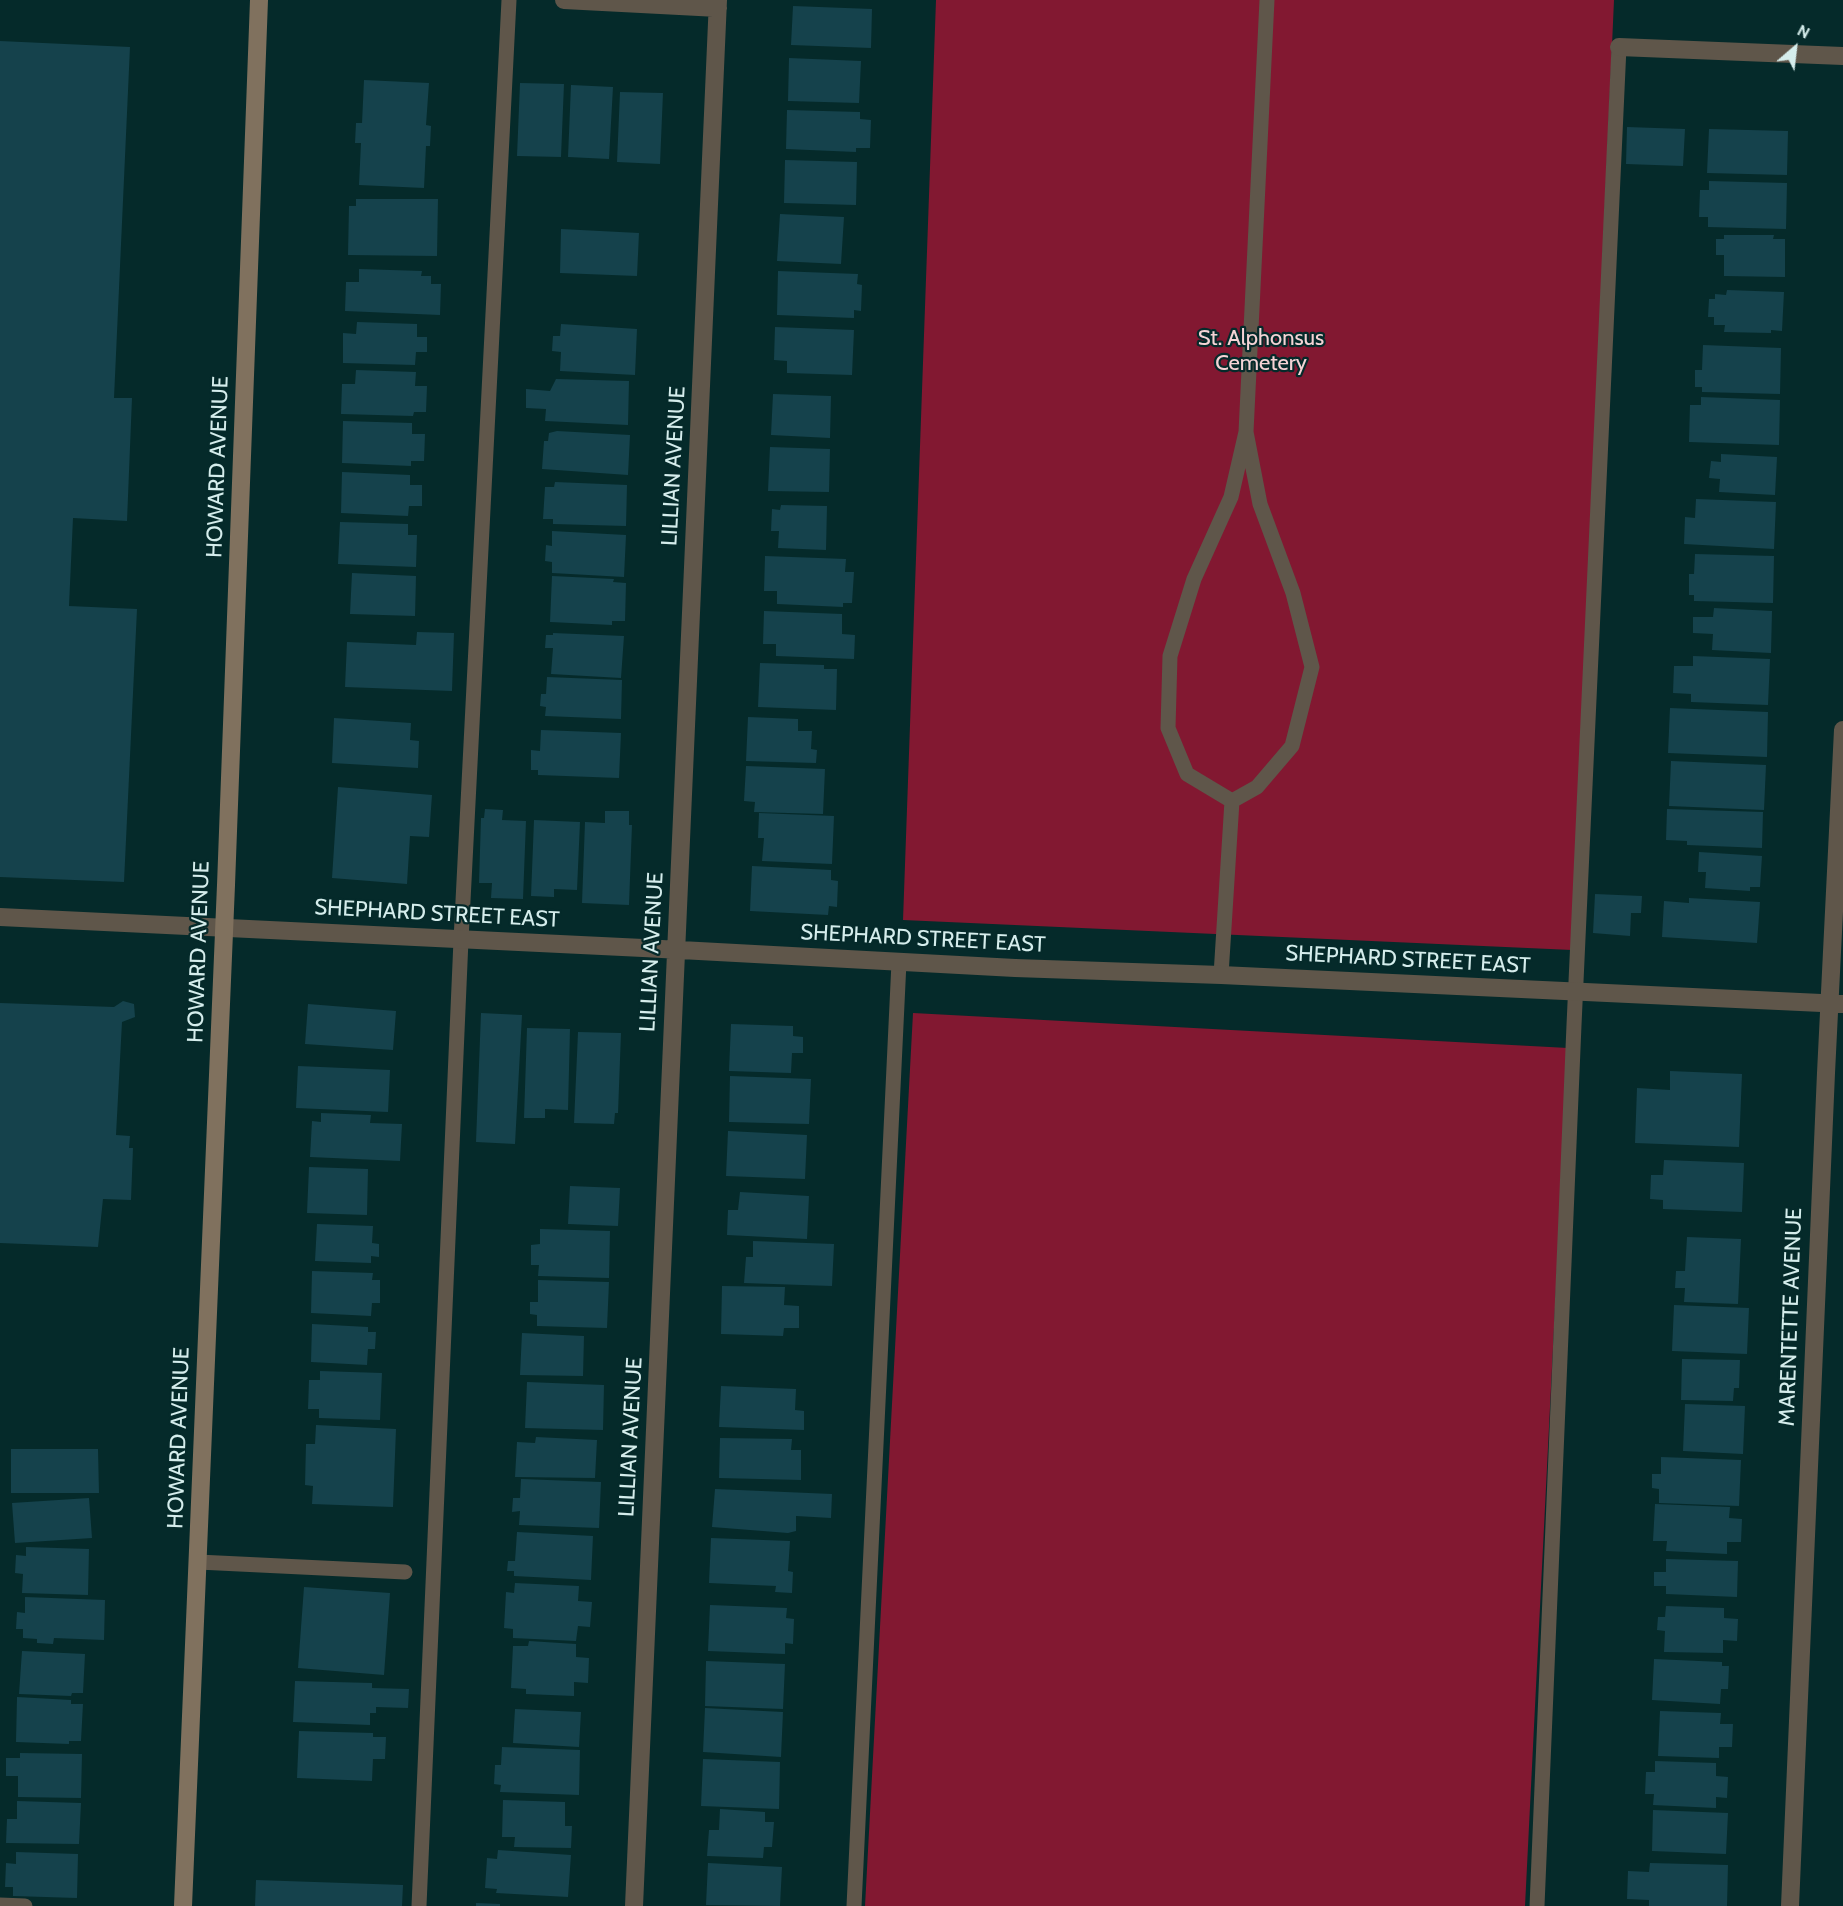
<!DOCTYPE html>
<html>
<head>
<meta charset="utf-8">
<style>
	body { margin:0 }
	#map { position:relative; width:1843px; height:1906px; overflow:hidden; background:#052a2a; font-family:Cabin,sans-serif }
	canvas { display:block }
	.north { position:absolute; left:1765px; top:18px; width:60px; height:60px; -webkit-text-stroke:4px #052a2a; paint-order:stroke; rotate:28deg; font-size:16px; font-weight:700; line-height:24px; text-align:center; color:#d5edec }
	.north::after { content:''; display:block; margin:auto; width:21px; height:27px; background:#d5edec; clip-path:polygon(50% 0,100% 100%,50% 72%,0 100%) }
</style>
</head>
<body>
<div id="map">
<canvas width="1843" height="1906"></canvas>
<div class="north">N</div>
</div>
<script>
const c = document.querySelector('canvas').getContext('2d');
c.lineJoin = 'round';
function fill(path, color) {
  c.fillStyle = color;
  c.fill(path, 'evenodd');
}
function trace(path, color, width, dash) {
  c.strokeStyle = color;
  c.lineWidth = width;
  c.lineCap = dash ? 'butt' : 'round';
  c.setLineDash(dash || []);
  c.stroke(path);
}
function drawText(font, color, halo, rows, align = 'center') {
  c.font = font + ' Cabin,sans-serif';
  c.lineWidth = 4.5;
  c.setLineDash([]);
  c.textBaseline = 'middle';
  c.strokeStyle = halo;
  c.fillStyle = color;
  for (const [text, x, y, turn = 0] of rows) {
    c.save();
    c.translate(x, y);
    c.rotate((+turn || 0) * Math.PI / 180);
    c.textAlign = isNaN(turn) ? turn : align;
    if (halo) c.strokeText(text, 0, 0);
    c.fillText(text, 0, 0);
    c.restore();
  }
}
fill(new Path2D(`
	M 936,0 L 1614,0 L 1572,950 L 903,920 Z
	M 913,1013 L 1568,1048 L 1525,1906 L 865,1906 Z`), '#821831');
fill(new Path2D(`
	M 793,6 L 872,9 L 871,48 L 791,45 Z
	M 0,41 L 130,47 L 114,398 L 132,398 L 127,521 L 73,518 L 69,606 L 137,609 L 124,882 L 0,877 Z
	M 789,58 L 861,61 L 859,103 L 788,101 Z
	M 364,80 L 429,83 L 426,125 L 431,126 L 430,146 L 426,146 L 424,188 L 359,185 L 361,143 L 355,143 L 356,123 L 362,123 Z
	M 520,83 L 564,84 L 561,157 L 517,156 Z
	M 571,85 L 613,87 L 609,159 L 568,157 Z
	M 620,92 L 663,93 L 660,164 L 617,162 Z
	M 787,110 L 860,112 L 860,119 L 871,120 L 870,148 L 856,148 L 856,152 L 786,149 Z
	M 1627,127 L 1685,129 L 1683,166 L 1626,164 Z
	M 1709,129 L 1788,131 L 1787,175 L 1707,173 Z
	M 785,160 L 857,162 L 856,205 L 784,203 Z
	M 1709,181 L 1787,183 L 1786,229 L 1708,227 L 1708,217 L 1699,217 L 1700,190 L 1709,190 Z
	M 356,199 L 438,199 L 437,256 L 348,255 L 349,206 L 356,206 Z
	M 780,214 L 844,217 L 841,264 L 777,261 Z
	M 561,229 L 639,233 L 637,276 L 560,273 Z
	M 1724,235 L 1774,235 L 1773,239 L 1785,239 L 1785,277 L 1724,276 L 1724,255 L 1716,255 L 1716,239 L 1724,239 Z
	M 359,269 L 422,271 L 421,276 L 431,276 L 431,284 L 441,284 L 440,315 L 345,311 L 346,282 L 359,282 Z
	M 778,271 L 858,274 L 857,284 L 862,285 L 861,311 L 854,310 L 854,318 L 777,315 Z
	M 1727,290 L 1784,292 L 1782,331 L 1771,330 L 1771,333 L 1724,332 L 1725,325 L 1714,325 L 1714,317 L 1708,317 L 1709,299 L 1715,299 L 1715,294 L 1726,295 Z
	M 357,322 L 417,324 L 417,337 L 427,337 L 427,352 L 416,352 L 415,365 L 343,363 L 343,333 L 356,334 Z
	M 561,324 L 637,329 L 635,375 L 560,371 L 561,352 L 552,351 L 553,336 L 560,336 Z
	M 775,327 L 854,330 L 852,375 L 787,373 L 787,361 L 774,360 Z
	M 1703,345 L 1781,348 L 1780,394 L 1702,392 L 1702,387 L 1695,387 L 1695,370 L 1702,370 Z
	M 356,370 L 416,372 L 415,386 L 427,386 L 426,412 L 414,412 L 413,416 L 341,414 L 342,384 L 355,384 Z
	M 556,379 L 629,381 L 628,425 L 545,421 L 546,409 L 526,408 L 526,389 L 550,391 Z
	M 773,394 L 831,396 L 830,438 L 771,435 Z
	M 1701,397 L 1780,400 L 1779,445 L 1689,442 L 1690,405 L 1701,405 Z
	M 343,421 L 412,423 L 412,434 L 425,434 L 424,461 L 411,461 L 411,466 L 342,463 Z
	M 557,431 L 630,435 L 628,475 L 542,469 L 544,441 L 548,441 L 549,433 Z
	M 770,447 L 830,449 L 829,492 L 768,491 Z
	M 1721,454 L 1777,457 L 1775,495 L 1719,492 L 1720,479 L 1709,478 L 1711,461 L 1721,462 Z
	M 342,472 L 410,475 L 410,485 L 422,485 L 422,506 L 409,506 L 408,516 L 341,513 Z
	M 555,482 L 627,485 L 626,526 L 553,524 L 553,519 L 543,519 L 545,487 L 554,487 Z
	M 1696,499 L 1776,502 L 1774,549 L 1684,544 L 1685,517 L 1695,518 Z
	M 781,505 L 827,506 L 826,550 L 778,548 L 779,531 L 771,531 L 772,509 L 780,510 Z
	M 340,522 L 408,524 L 408,535 L 417,535 L 416,567 L 338,564 Z
	M 552,531 L 626,535 L 624,577 L 552,573 L 552,562 L 545,561 L 546,545 L 552,546 Z
	M 1695,554 L 1774,556 L 1773,603 L 1694,601 L 1694,595 L 1689,595 L 1689,574 L 1694,574 Z
	M 765,556 L 846,559 L 845,572 L 854,572 L 852,603 L 843,603 L 843,607 L 777,604 L 777,591 L 764,591 Z
	M 352,573 L 416,576 L 415,616 L 350,614 Z
	M 552,576 L 614,579 L 613,582 L 626,583 L 625,621 L 612,621 L 612,625 L 550,622 Z
	M 1714,608 L 1772,611 L 1771,653 L 1712,650 L 1713,634 L 1693,633 L 1693,617 L 1713,617 Z
	M 764,611 L 842,614 L 842,634 L 855,635 L 854,659 L 776,656 L 776,644 L 763,644 Z
	M 417,632 L 454,633 L 452,691 L 345,687 L 347,642 L 416,645 Z
	M 553,633 L 624,636 L 621,678 L 551,674 L 553,648 L 545,648 L 546,635 L 553,635 Z
	M 1693,656 L 1770,659 L 1768,705 L 1691,702 L 1691,694 L 1673,693 L 1674,666 L 1693,666 Z
	M 760,663 L 824,665 L 824,669 L 837,669 L 836,710 L 758,707 Z
	M 547,677 L 622,680 L 621,719 L 545,716 L 546,707 L 540,706 L 541,694 L 546,694 Z
	M 1670,708 L 1768,712 L 1767,757 L 1668,753 Z
	M 748,717 L 798,719 L 798,731 L 812,731 L 811,749 L 817,750 L 816,763 L 746,761 Z
	M 334,718 L 411,723 L 410,740 L 419,741 L 418,768 L 332,763 Z
	M 541,730 L 621,733 L 619,778 L 538,775 L 538,770 L 531,770 L 531,750 L 540,751 Z
	M 1671,761 L 1766,765 L 1764,810 L 1669,806 Z
	M 746,766 L 825,769 L 823,814 L 754,812 L 755,802 L 744,801 Z
	M 338,787 L 432,795 L 429,837 L 410,836 L 407,884 L 332,878 Z
	M 485,809 L 503,810 L 502,820 L 526,821 L 523,899 L 491,898 L 492,883 L 479,883 L 481,818 L 484,818 Z
	M 1667,809 L 1763,812 L 1762,848 L 1687,845 L 1687,841 L 1666,840 Z
	M 605,811 L 629,811 L 629,825 L 632,825 L 629,905 L 582,903 L 585,822 L 605,823 Z
	M 759,813 L 834,816 L 832,864 L 762,861 L 764,838 L 758,838 Z
	M 534,820 L 580,822 L 577,890 L 554,889 L 554,897 L 531,896 Z
	M 1699,852 L 1762,856 L 1760,887 L 1750,887 L 1750,891 L 1705,888 L 1706,872 L 1698,872 Z
	M 752,866 L 831,870 L 831,880 L 838,881 L 837,907 L 829,906 L 828,915 L 750,911 Z
	M 1595,894 L 1642,896 L 1641,913 L 1631,913 L 1630,936 L 1593,933 Z
	M 1689,898 L 1760,902 L 1757,943 L 1662,937 L 1664,901 L 1689,903 Z
	M 123,1001 L 134,1004 L 135,1017 L 122,1022 L 116,1135 L 130,1136 L 129,1148 L 133,1148 L 131,1200 L 103,1199 L 98,1247 L 0,1243 L 0,1003 L 114,1007 Z
	M 308,1004 L 396,1011 L 393,1050 L 305,1044 Z
	M 481,1013 L 522,1015 L 515,1144 L 476,1142 Z
	M 731,1024 L 793,1026 L 793,1036 L 803,1037 L 803,1053 L 792,1053 L 791,1073 L 729,1071 Z
	M 527,1028 L 570,1029 L 568,1110 L 545,1109 L 545,1118 L 524,1118 Z
	M 578,1032 L 621,1033 L 618,1113 L 615,1113 L 614,1124 L 574,1123 Z
	M 298,1066 L 390,1070 L 388,1112 L 296,1108 Z
	M 1670,1071 L 1742,1074 L 1739,1147 L 1635,1143 L 1637,1088 L 1670,1090 Z
	M 730,1076 L 811,1079 L 809,1124 L 729,1122 Z
	M 321,1113 L 371,1115 L 370,1123 L 402,1124 L 400,1161 L 310,1157 L 312,1121 L 321,1122 Z
	M 728,1131 L 807,1135 L 805,1179 L 726,1176 Z
	M 1664,1160 L 1744,1163 L 1742,1212 L 1663,1209 L 1663,1200 L 1650,1199 L 1651,1175 L 1663,1175 Z
	M 309,1167 L 368,1169 L 367,1215 L 307,1213 Z
	M 570,1186 L 620,1188 L 618,1226 L 568,1224 Z
	M 740,1192 L 809,1196 L 807,1239 L 727,1235 L 728,1210 L 738,1210 Z
	M 317,1224 L 373,1226 L 372,1243 L 379,1244 L 379,1257 L 371,1256 L 371,1263 L 315,1261 Z
	M 540,1229 L 610,1231 L 609,1278 L 538,1276 L 539,1265 L 531,1265 L 531,1245 L 540,1244 Z
	M 1687,1237 L 1741,1239 L 1738,1304 L 1684,1302 L 1685,1288 L 1675,1288 L 1676,1271 L 1685,1271 Z
	M 753,1241 L 834,1244 L 832,1286 L 744,1283 L 746,1257 L 753,1257 Z
	M 312,1271 L 373,1273 L 372,1280 L 380,1280 L 380,1303 L 372,1303 L 371,1316 L 311,1313 Z
	M 538,1280 L 609,1282 L 607,1328 L 537,1326 L 537,1315 L 530,1314 L 530,1302 L 538,1302 Z
	M 722,1286 L 785,1287 L 784,1305 L 799,1306 L 799,1328 L 784,1328 L 783,1336 L 721,1334 Z
	M 1674,1305 L 1749,1308 L 1747,1354 L 1672,1351 Z
	M 312,1324 L 368,1327 L 368,1332 L 376,1332 L 375,1349 L 368,1349 L 367,1365 L 311,1362 Z
	M 522,1333 L 584,1336 L 583,1376 L 520,1375 Z
	M 1682,1359 L 1740,1360 L 1739,1388 L 1734,1388 L 1733,1401 L 1681,1400 Z
	M 320,1371 L 382,1373 L 380,1420 L 319,1418 L 319,1409 L 308,1409 L 309,1380 L 320,1380 Z
	M 527,1382 L 604,1385 L 603,1430 L 525,1428 Z
	M 721,1386 L 796,1389 L 795,1410 L 804,1411 L 804,1430 L 719,1427 Z
	M 1685,1404 L 1745,1406 L 1743,1454 L 1683,1451 Z
	M 316,1425 L 396,1429 L 393,1507 L 312,1504 L 313,1486 L 305,1485 L 306,1444 L 315,1444 Z
	M 536,1437 L 597,1440 L 595,1478 L 515,1477 L 517,1442 L 535,1443 Z
	M 720,1438 L 792,1439 L 791,1450 L 801,1450 L 801,1480 L 719,1478 Z
	M 11,1449 L 98,1449 L 99,1493 L 11,1493 Z
	M 1661,1457 L 1741,1460 L 1739,1506 L 1659,1503 L 1659,1489 L 1652,1488 L 1652,1474 L 1661,1474 Z
	M 521,1479 L 601,1482 L 599,1528 L 519,1525 L 520,1511 L 512,1512 L 513,1498 L 520,1498 Z
	M 715,1489 L 832,1494 L 831,1518 L 796,1516 L 796,1531 L 788,1533 L 712,1527 Z
	M 89,1498 L 92,1538 L 15,1543 L 12,1503 Z
	M 1655,1504 L 1730,1507 L 1729,1518 L 1742,1519 L 1741,1542 L 1727,1542 L 1727,1554 L 1666,1551 L 1667,1541 L 1653,1541 Z
	M 517,1532 L 593,1536 L 591,1580 L 514,1576 L 514,1571 L 507,1571 L 508,1561 L 515,1561 Z
	M 711,1538 L 790,1541 L 788,1571 L 793,1572 L 792,1593 L 775,1592 L 776,1586 L 709,1583 Z
	M 26,1547 L 89,1549 L 88,1595 L 22,1593 L 23,1574 L 15,1573 L 16,1555 L 26,1556 Z
	M 1666,1559 L 1738,1561 L 1737,1597 L 1666,1594 L 1666,1586 L 1654,1586 L 1654,1572 L 1666,1572 Z
	M 515,1583 L 579,1586 L 578,1601 L 592,1602 L 590,1627 L 578,1626 L 576,1641 L 513,1638 L 513,1629 L 504,1628 L 506,1592 L 514,1593 Z
	M 304,1587 L 390,1593 L 384,1675 L 298,1668 Z
	M 25,1597 L 105,1600 L 104,1640 L 54,1638 L 53,1644 L 37,1643 L 37,1639 L 23,1638 L 23,1629 L 16,1629 L 17,1612 L 25,1613 Z
	M 710,1605 L 787,1608 L 786,1618 L 794,1619 L 793,1644 L 785,1643 L 785,1654 L 708,1651 Z
	M 1666,1606 L 1724,1608 L 1724,1618 L 1738,1619 L 1737,1641 L 1723,1640 L 1723,1653 L 1664,1652 L 1665,1631 L 1657,1630 L 1658,1617 L 1665,1617 Z
	M 529,1641 L 576,1644 L 576,1657 L 589,1658 L 588,1683 L 574,1682 L 574,1696 L 526,1694 L 526,1689 L 511,1688 L 513,1646 L 528,1646 Z
	M 22,1651 L 85,1654 L 83,1693 L 72,1693 L 71,1696 L 19,1694 Z
	M 1654,1659 L 1722,1662 L 1722,1666 L 1729,1666 L 1728,1689 L 1721,1689 L 1720,1704 L 1652,1700 Z
	M 706,1661 L 785,1664 L 783,1709 L 705,1706 Z
	M 295,1681 L 372,1683 L 372,1688 L 409,1689 L 408,1708 L 376,1707 L 376,1713 L 370,1713 L 370,1725 L 293,1722 Z
	M 17,1697 L 71,1700 L 71,1704 L 83,1704 L 81,1741 L 69,1741 L 69,1744 L 16,1742 Z
	M 705,1708 L 783,1712 L 781,1757 L 703,1752 Z
	M 515,1709 L 581,1712 L 579,1747 L 513,1743 Z
	M 1660,1711 L 1721,1713 L 1720,1724 L 1733,1724 L 1732,1747 L 1719,1747 L 1719,1758 L 1658,1756 Z
	M 299,1731 L 373,1733 L 373,1737 L 386,1737 L 385,1759 L 373,1759 L 372,1781 L 297,1778 Z
	M 502,1747 L 580,1750 L 579,1795 L 500,1792 L 501,1785 L 494,1784 L 495,1765 L 501,1765 Z
	M 20,1753 L 82,1754 L 81,1798 L 18,1797 L 18,1776 L 6,1776 L 6,1758 L 20,1758 Z
	M 703,1759 L 780,1762 L 779,1809 L 701,1806 Z
	M 1655,1761 L 1716,1763 L 1716,1776 L 1728,1777 L 1727,1798 L 1716,1797 L 1716,1808 L 1653,1805 L 1654,1794 L 1645,1794 L 1646,1772 L 1655,1772 Z
	M 503,1800 L 565,1802 L 565,1826 L 572,1826 L 571,1848 L 514,1847 L 515,1837 L 502,1837 Z
	M 17,1801 L 81,1803 L 79,1844 L 6,1843 L 7,1819 L 17,1819 Z
	M 720,1809 L 765,1812 L 765,1822 L 774,1822 L 772,1847 L 764,1847 L 763,1858 L 707,1856 L 709,1830 L 719,1830 Z
	M 1653,1810 L 1728,1813 L 1726,1854 L 1652,1851 Z
	M 498,1850 L 571,1855 L 568,1897 L 496,1893 L 497,1889 L 485,1888 L 487,1858 L 497,1859 Z
	M 16,1852 L 78,1854 L 77,1898 L 13,1896 L 13,1887 L 5,1887 L 6,1863 L 16,1864 Z
	M 708,1863 L 782,1867 L 780,1906 L 706,1905 Z
	M 1650,1863 L 1728,1865 L 1727,1906 L 1649,1906 L 1649,1900 L 1627,1899 L 1628,1871 L 1649,1872 Z
	M 256,1880 L 403,1885 L 402,1906 L 255,1906 Z
	M 476,1903 L 500,1904 L 500,1906 L 476,1906 Z`), '#15424c');
trace(new Path2D(`
	M 1246,432 L 1260,504 L 1293,593 L 1312,667 L 1292,746 L 1257,787 L 1232,801 L 1187,774 L 1168,728 L 1170,656 L 1194,579 L 1231,497 Z
	M 1246,432 L 1267,0
	M 1221,975 L 1232,801
	M 198,1562 L 405,1572
	M 0,1905 L 25,1906
	M 419,1906 L 461,940 L 509,0
	M 854,1906 L 899,962
	M 1537,1906 L 1574,1025 L 1619,47`), '#5f564a', 15);
trace(new Path2D(`
	M 564,0 L 718,8
	M 1619,47 L 1843,56
	M 0,917 L 643,948 L 1015,968 L 1221,975 L 1843,1004
	M 634,1906 L 718,0
	M 1790,1906 L 1826,1073 L 1843,730`), '#5f564a', 18);
trace(new Path2D(`
	M 183,1906 L 226,885 L 259,0`), '#80715e', 18);
drawText('22px', '#f5d3d5', '#052a2a', [
	["St. Alphonsus",1261,339],
	["Cemetery",1261,364]
]);
drawText('22px', '#d5edec', '#052a2a', [
	["LILLIAN AVENUE",674,466,-87],
	["HOWARD AVENUE",218,467,-88],
	["SHEPHARD STREET EAST",437,914,3],
	["SHEPHARD STREET EAST",923,939,3],
	["HOWARD AVENUE",199,952,-88],
	["LILLIAN AVENUE",652,952,-87],
	["SHEPHARD STREET EAST",1408,960,3],
	["MARENTETTE AVENUE",1791,1317,-88],
	["LILLIAN AVENUE",631,1437,-87],
	["HOWARD AVENUE",179,1438,-88]
]);
</script>
</body>
</html>
